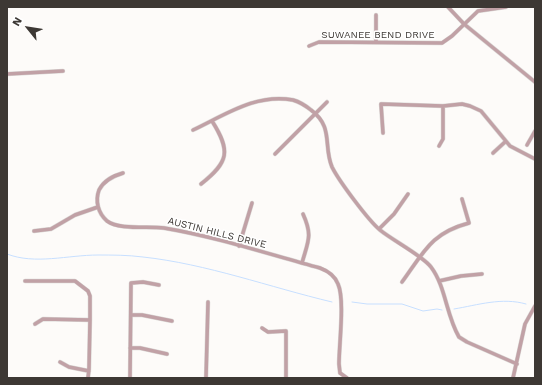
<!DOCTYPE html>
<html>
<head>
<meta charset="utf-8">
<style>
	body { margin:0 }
	#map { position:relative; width:542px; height:385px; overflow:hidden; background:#fdfbf9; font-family:"Work Sans",sans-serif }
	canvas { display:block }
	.frame { position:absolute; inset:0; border:8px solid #3d3834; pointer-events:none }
	.north { position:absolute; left:8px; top:8px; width:40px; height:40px; -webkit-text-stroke:3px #fff; paint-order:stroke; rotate:300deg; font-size:11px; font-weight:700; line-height:16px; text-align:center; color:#3d3834 }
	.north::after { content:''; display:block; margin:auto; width:14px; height:18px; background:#3d3834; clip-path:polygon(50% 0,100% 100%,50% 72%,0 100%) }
</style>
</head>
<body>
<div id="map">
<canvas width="542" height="385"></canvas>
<div class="frame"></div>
<div class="north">N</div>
</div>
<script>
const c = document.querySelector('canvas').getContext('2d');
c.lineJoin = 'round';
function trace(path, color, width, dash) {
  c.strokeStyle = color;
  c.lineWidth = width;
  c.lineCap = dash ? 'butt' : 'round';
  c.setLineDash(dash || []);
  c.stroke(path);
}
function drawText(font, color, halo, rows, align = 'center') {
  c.font = font + ' "Work Sans",sans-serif';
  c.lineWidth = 3;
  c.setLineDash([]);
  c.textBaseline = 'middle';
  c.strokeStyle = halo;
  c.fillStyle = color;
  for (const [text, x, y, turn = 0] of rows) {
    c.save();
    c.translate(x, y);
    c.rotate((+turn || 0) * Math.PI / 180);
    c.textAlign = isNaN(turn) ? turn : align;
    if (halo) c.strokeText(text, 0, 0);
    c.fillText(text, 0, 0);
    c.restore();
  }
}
trace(new Path2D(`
	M 7,254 C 35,265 68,255 98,255 C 112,255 128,255 143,257 C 207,264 269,287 332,302
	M 352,302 L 367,304 L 402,304 L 423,311 L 437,309 L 442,310
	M 454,309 C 478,305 502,297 526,304`), '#c7dfff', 1);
const minor = new Path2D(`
	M 448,7 L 464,24 L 535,82
	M 376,42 L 376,15
	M 309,46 L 319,42 L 442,43 L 452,36 L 478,11 L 506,7
	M 7,74 L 63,71
	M 193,130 C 225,115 256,93 293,100 C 300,102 306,106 311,110 C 334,127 323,146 332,167 C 339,181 368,220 380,230 C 392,240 423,256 431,267 C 446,287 446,315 459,337 L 467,342 L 517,364
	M 383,133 L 381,104 L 443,106 L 462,104 L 470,106 L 481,111 L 510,146 L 535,159
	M 527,145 L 535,131
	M 439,146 L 443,139 L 443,106
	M 493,153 L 505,142
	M 275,154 L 327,102
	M 123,173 C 113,176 104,180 99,190 C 95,201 98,213 107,221 C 119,230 148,226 164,228 C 217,237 268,254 320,268 C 328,271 335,276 338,284 C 345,299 339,345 339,364 L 340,373 L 347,378
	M 201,184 C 229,162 231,151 212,121
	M 379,229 L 394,214 L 408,194
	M 34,231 L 51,229 L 75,215 L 98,207
	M 239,246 L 252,203
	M 302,263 C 308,241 313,236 303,214
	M 25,281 L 75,281 L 88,291 L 90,296 L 90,320 L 89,369 L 88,378
	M 439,281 L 461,276 L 482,274
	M 402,282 C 424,252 431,233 469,223 L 462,199
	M 131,315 L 142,315 L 172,321
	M 35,324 L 43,319 L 90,320
	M 262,328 L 268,332 L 286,331 L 286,378
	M 130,348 L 140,348 L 167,354
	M 60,362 L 69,367 L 89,371
	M 130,378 L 131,283 L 143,282 L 159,285
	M 206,378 L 208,302
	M 513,378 L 525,324 L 535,306`);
trace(minor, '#dad8d6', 4.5);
trace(minor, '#c1a1a6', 3.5);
drawText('10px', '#3d3834', '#fff', [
	["SUWANEE BEND DRIVE",378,35],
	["AUSTIN HILLS DRIVE",217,233,14]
]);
</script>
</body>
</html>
